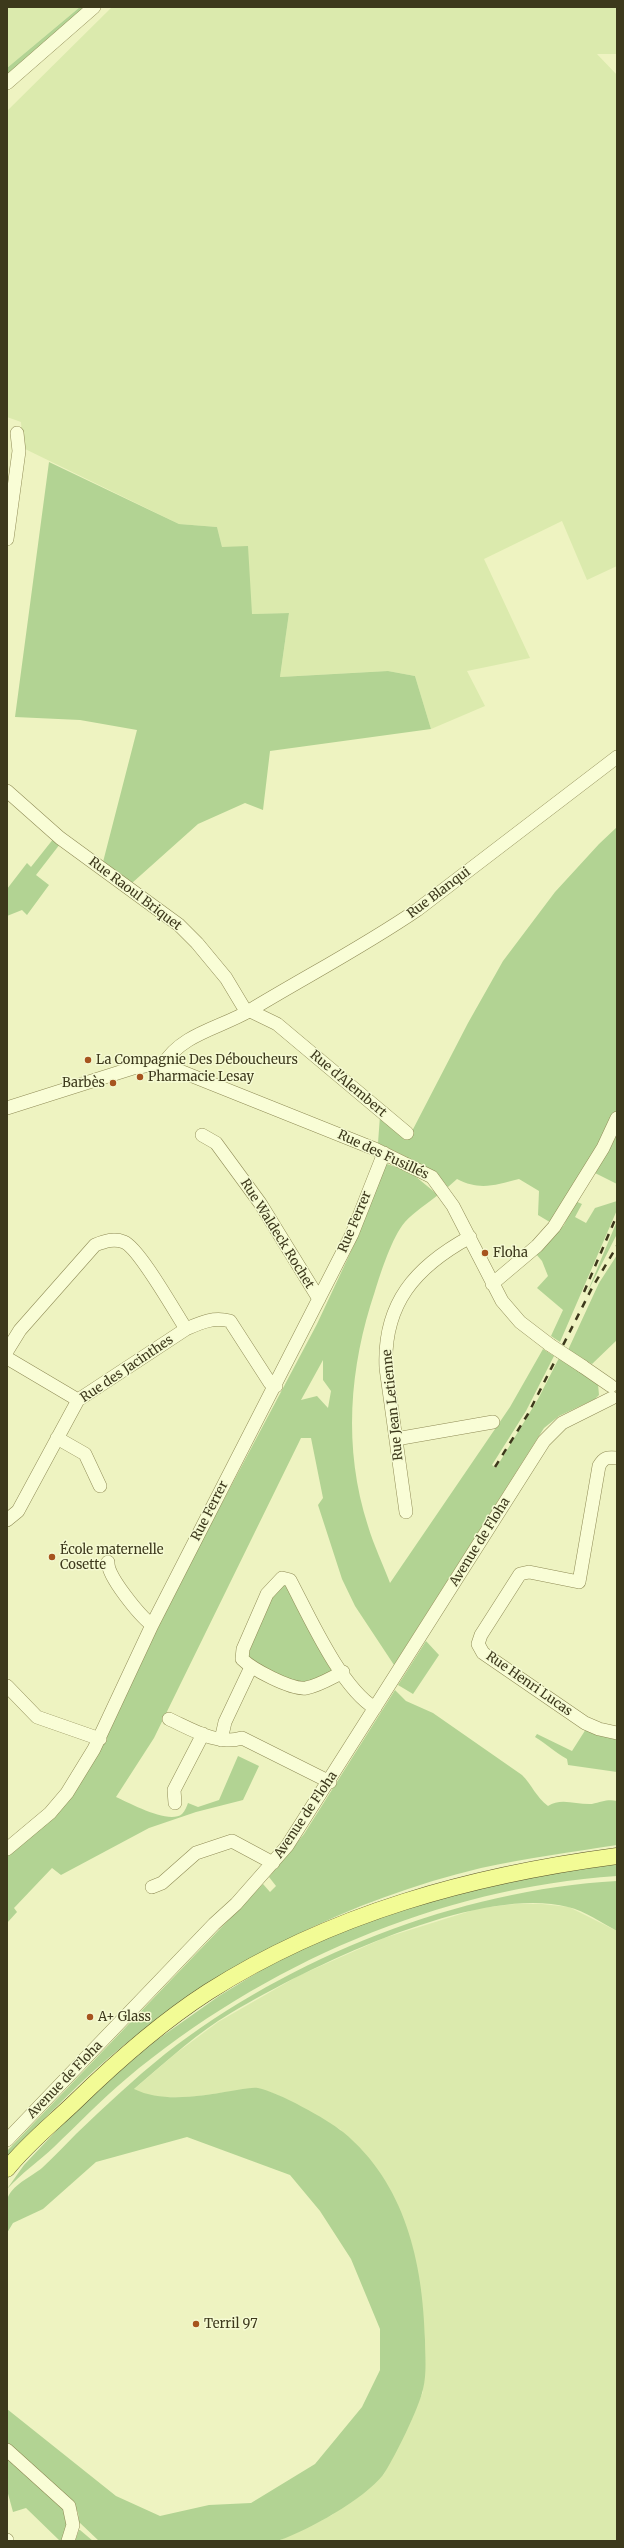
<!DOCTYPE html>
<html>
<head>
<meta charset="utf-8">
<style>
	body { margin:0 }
	#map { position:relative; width:624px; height:2548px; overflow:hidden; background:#eef3c1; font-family:Merriweather,serif }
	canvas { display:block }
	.frame { position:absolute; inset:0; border:8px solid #3d391c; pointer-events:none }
</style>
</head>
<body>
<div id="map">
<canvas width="624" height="2548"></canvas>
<div class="frame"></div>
</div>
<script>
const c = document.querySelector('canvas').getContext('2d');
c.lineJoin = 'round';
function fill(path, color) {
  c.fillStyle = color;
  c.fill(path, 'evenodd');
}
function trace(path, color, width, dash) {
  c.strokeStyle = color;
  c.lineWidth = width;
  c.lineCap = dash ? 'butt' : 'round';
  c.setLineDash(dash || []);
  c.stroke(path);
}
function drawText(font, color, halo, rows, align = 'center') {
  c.font = font + ' Merriweather,serif';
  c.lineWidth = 3;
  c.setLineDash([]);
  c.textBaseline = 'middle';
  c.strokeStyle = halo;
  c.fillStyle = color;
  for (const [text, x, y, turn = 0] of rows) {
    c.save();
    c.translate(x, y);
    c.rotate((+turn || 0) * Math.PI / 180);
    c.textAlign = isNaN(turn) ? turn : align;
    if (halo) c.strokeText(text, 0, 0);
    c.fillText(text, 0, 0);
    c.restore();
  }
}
fill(new Path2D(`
	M 7,7 L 80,7 L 7,68 Z
	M 112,7 L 617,7 L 617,54 L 597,54 L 617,75 L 617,566 L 587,580 L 562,521 L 484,559 L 530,658 L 467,671 L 485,706 L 431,729 L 415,676 L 388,671 L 280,677 L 289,613 L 252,614 L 222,547 L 217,527 L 179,524 L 23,448 L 21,422 L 7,417 L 7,111 Z
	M 515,1904 L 542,1904 L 569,1907 L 617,1931 L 617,2541 L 278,2541 L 332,2515 L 384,2474 L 423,2392 L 341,2130 L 278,2095 L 257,2088 L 191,2097 L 152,2097 L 133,2090 L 175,2054 L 218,2022 L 298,1976 L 384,1938 L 480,1908 Z`), '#dbeaad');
fill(new Path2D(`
	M 80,7 L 87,7 L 7,75 L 7,68 Z
	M 49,462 L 179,524 L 217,527 L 222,547 L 248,546 L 252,614 L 289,613 L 280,677 L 388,671 L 415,676 L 431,729 L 270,751 L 263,810 L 245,803 L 198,824 L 132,883 L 103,862 L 137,730 L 80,720 L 15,717 Z
	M 617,827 L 617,1111 L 612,1122 L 553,1224 L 538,1215 L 539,1191 L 519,1179 C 495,1185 480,1191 457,1179 L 448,1187 L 437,1174 L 421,1164 L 415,1176 L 438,1195 C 428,1203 414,1212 405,1222 C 392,1237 381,1272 375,1291 C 349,1368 343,1448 368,1526 C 374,1546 383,1564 390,1583 L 510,1407 L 543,1349 L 554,1356 L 526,1411 L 492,1465 L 496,1468 L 538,1399 L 559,1358 L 598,1384 L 599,1395 L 595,1399 L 559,1416 L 544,1428 L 394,1665 L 355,1606 L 342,1579 L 318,1505 L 323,1498 L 311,1438 L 301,1438 L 154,1738 L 116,1797 C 130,1803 169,1825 182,1814 C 185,1811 187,1806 188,1803 L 198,1807 L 219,1800 L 238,1756 L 259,1766 L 243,1800 L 196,1812 L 149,1828 L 61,1875 L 52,1868 L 14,1908 L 17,1912 L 7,1923 L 7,1855 L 55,1816 L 87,1772 L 102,1747 L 160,1620 L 317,1324 L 354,1245 L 381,1172 L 387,1164 L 402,1169 L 407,1157 L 378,1143 L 380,1116 L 409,1137 L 468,1023 L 503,961 L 555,892 L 599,844 ZM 323,1360 L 323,1380 L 331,1391 L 328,1408 L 317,1396 L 301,1400 Z
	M 54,838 L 60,844 L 36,875 L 49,885 L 27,915 L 22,910 L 7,916 L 7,889 L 27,863 L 31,867 Z
	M 617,1129 L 617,1184 L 593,1172 Z
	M 575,1201 L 582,1204 L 575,1217 L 586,1223 L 595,1208 L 617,1201 L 617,1210 L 560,1342 L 551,1336 L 563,1310 L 537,1288 L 548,1276 L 542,1261 L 536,1254 L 564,1225 Z
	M 617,1221 L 617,1234 L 587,1293 Z
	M 617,1255 L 617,1340 L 592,1364 L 568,1350 L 599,1283 Z
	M 282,1578 L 343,1672 L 312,1686 L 251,1667 L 243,1649 Z
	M 426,1641 L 439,1655 L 413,1694 L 398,1685 Z
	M 395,1690 L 406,1701 L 433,1713 L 522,1775 C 532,1785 536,1797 548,1806 C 561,1797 577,1805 592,1804 C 602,1802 607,1799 617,1801 L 617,1845 C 572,1852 526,1858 481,1868 C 351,1899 228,1961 124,2045 C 82,2079 45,2118 7,2157 L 7,2151 L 263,1884 L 270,1892 L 276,1886 L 269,1877 L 304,1834 Z
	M 586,1729 L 617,1740 L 617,1772 L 568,1765 L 567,1759 C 554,1752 547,1744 535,1737 L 537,1734 L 572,1751 Z
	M 617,1860 L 617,1876 C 439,1888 263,1964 126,2079 C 101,2100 78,2124 54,2147 C 39,2161 22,2173 7,2189 L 24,2165 L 73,2113 L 115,2075 L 154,2042 L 219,1996 L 270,1965 L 343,1929 L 503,1879 Z
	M 617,1881 L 617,1931 C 602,1923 585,1911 568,1907 C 476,1883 296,1972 218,2021 C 188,2041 161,2066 134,2089 C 163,2103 200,2096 231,2091 C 240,2090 250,2087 258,2088 C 278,2092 327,2119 343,2132 C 405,2183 423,2262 425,2340 C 425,2356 427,2373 423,2389 C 420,2406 393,2461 383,2475 C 364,2499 309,2530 280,2540 C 266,2545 245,2541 230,2541 C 187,2541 143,2541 99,2541 L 79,2522 L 78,2512 L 7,2445 L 7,2409 L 116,2496 L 160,2516 L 209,2505 L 251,2503 L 315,2464 L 362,2407 L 380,2370 L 380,2329 L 351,2259 L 320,2211 L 290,2175 L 187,2137 L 96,2162 L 43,2209 L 13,2223 L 7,2233 C 7,2223 5,2210 7,2200 C 11,2185 31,2177 42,2168 C 54,2157 65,2145 76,2134 C 105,2106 134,2079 165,2054 C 290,1957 458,1890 617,1881 Z
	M 7,2456 L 67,2512 L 66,2541 L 60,2541 L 26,2508 L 13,2512 L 7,2490 Z
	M 79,2530 L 80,2530 L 93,2541 L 75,2541 Z`), '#b2d393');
const minor = new Path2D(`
	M 7,83 L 94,7
	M 7,539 L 19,451 L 17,433
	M 7,791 L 60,838 L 179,925 L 197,943 L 226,978 L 244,1008 L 277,1024 L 407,1133
	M 163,1065 C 181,1034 220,1028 249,1011 C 305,977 363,947 417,910 L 617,757
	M 7,1108 L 133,1068 L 156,1064 L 175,1069 L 375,1149 L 432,1177 L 453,1206 L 502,1301 L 520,1322 L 550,1345
	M 202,1135 L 216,1143 L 260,1203 L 319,1299
	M 492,1284 L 537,1246 L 554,1227 L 603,1148 L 617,1118
	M 7,1351 L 20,1330 L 95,1245 C 105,1241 114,1238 124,1242 C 139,1248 175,1312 186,1329
	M 7,1358 L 78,1400
	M 582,1366 L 611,1386
	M 57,1438 L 85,1454 L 100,1486
	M 396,1439 L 493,1422
	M 617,1458 C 608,1457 604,1457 599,1466 L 579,1582 L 529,1572 L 520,1574 L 481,1635 L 478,1644 L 483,1653 L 585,1723 L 599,1729 L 617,1733
	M 406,1512 L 386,1368 C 383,1304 415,1267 470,1237
	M 7,1520 L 18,1511 L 78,1400 L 186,1329 C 202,1322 213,1317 230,1321 L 270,1383 L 276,1386
	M 108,1562 C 107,1576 140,1616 152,1625
	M 343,1672 C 331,1678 318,1686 306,1688 C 291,1690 252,1669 242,1659 L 243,1649 L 267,1594 L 282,1578 L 290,1580 C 309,1616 341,1688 375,1708
	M 7,1686 L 37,1717 L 100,1739
	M 169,1719 C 191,1729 218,1746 242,1738 L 330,1782
	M 221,1740 L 225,1722 L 251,1667
	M 175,1803 L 174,1790 L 203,1734
	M 7,1849 L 50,1813 L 67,1793 L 94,1749 L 152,1625 L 352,1234 L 384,1153
	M 152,1887 L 162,1883 L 196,1853 L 232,1841 L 273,1863
	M 7,2140 L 214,1924 L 236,1904 L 287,1846 L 544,1441 L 562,1423 L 612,1398
	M 7,2450 L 69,2506 L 73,2525 L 68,2541
	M 7,2540 L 7,2541`);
const major = new Path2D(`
	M 7,2169 C 27,2144 52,2124 75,2102 C 116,2062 160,2023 208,1992 C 332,1913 473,1875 617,1856`);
trace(minor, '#8f8b56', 14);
trace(major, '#5d562b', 17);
trace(minor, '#f9fdd6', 13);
trace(major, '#f2fb95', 16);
trace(new Path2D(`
	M 584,1292 L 617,1215
	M 495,1467 L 528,1414 L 592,1288 L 617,1246`), '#3d391c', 2.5, [7, 7]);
const minorBridge = new Path2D(`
	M 550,1345 L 582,1366`);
trace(minorBridge, '#8f8b56', 14, []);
trace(minorBridge, '#f9fdd6', 13);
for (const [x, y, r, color] of [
	[88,1060,4,"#a6541e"],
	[140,1077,4,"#a6541e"],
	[113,1083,4,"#a6541e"],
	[485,1253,4,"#a6541e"],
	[52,1557,4,"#a6541e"],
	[90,2017,4,"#a6541e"],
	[196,2324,4,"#a6541e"]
]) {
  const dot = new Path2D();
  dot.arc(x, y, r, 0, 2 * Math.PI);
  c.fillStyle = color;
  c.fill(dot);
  trace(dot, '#f5fad2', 1.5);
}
drawText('13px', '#3d391c', '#f5fad2', [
	["Rue Blanqui",439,893,-37],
	["Rue Raoul Briquet",135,894,37],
	["Rue d'Alembert",348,1084,40],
	["Rue des Fusillés",383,1155,25],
	["Rue Ferrer",355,1222,-67],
	["Rue Waldeck Rochet",277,1234,58],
	["Rue des Jacinthes",127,1369,-34],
	["Rue Jean Letienne",393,1405,-96],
	["Rue Ferrer",210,1511,-63],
	["Avenue de Floha",480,1542,-58],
	["Rue Henri Lucas",529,1684,35],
	["Avenue de Floha",306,1815,-56],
	["Avenue de Floha",65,2080,-46]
]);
drawText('13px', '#3d391c', '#f5fad2', [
	["La Compagnie Des Déboucheurs",96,1060],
	["Pharmacie Lesay",148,1077],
	["Barbès",105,1083,"right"],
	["Floha",493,1253],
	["École maternelle",60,1550],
	["Cosette",60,1565],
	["A+ Glass",98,2017],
	["Terril 97",204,2324]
], 'left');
</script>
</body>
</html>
